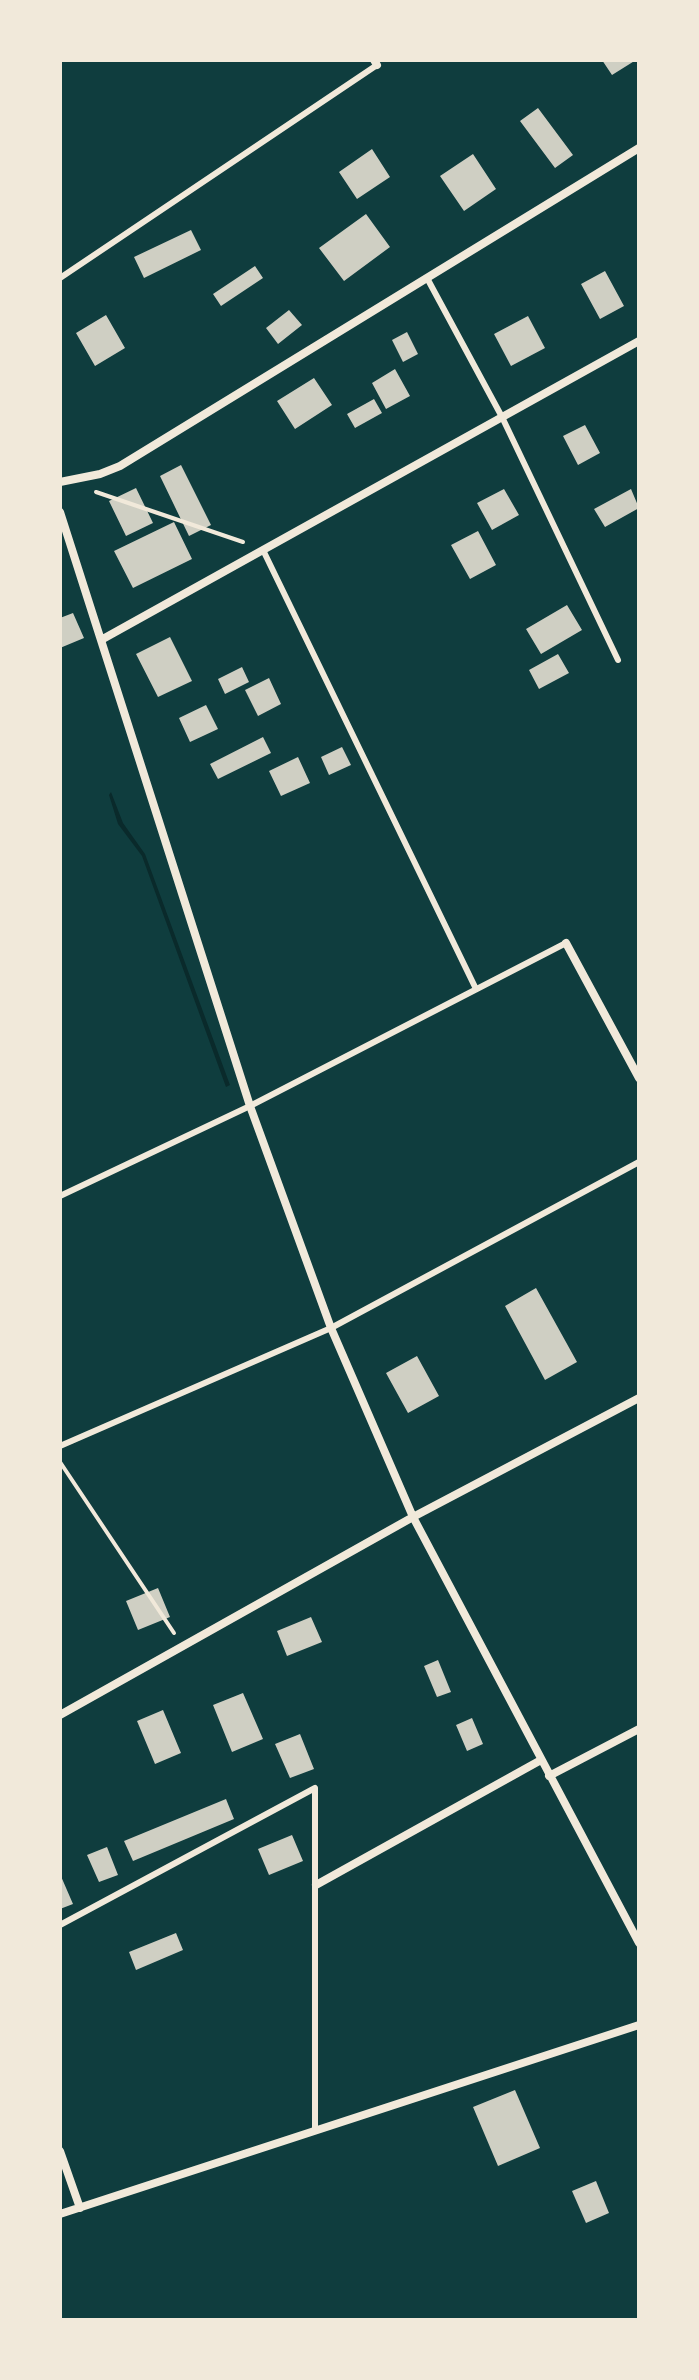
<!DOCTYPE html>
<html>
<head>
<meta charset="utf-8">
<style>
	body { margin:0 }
	#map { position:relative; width:699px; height:2380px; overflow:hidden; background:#0f3d3e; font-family:"Asap Condensed",sans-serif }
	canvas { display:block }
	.frame { position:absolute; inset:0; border:62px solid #f1e9da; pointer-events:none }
</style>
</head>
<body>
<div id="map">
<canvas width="699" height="2380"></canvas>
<div class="frame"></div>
</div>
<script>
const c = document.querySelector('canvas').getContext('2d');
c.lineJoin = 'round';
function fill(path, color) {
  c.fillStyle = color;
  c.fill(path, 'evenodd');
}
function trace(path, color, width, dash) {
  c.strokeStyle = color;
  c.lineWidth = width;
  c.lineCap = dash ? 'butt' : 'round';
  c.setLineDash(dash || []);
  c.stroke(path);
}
fill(new Path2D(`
	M 111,792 L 123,823 L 145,854 L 230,1085 L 226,1087 L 142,856 L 118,824 L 109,795 Z`), '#0a2a2b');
fill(new Path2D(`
	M 602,60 L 636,60 L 612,75 Z
	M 538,108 L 573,155 L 555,168 L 520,121 Z
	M 372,149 L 390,177 L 357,199 L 339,172 Z
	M 473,154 L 496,189 L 464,211 L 440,176 Z
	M 366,214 L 390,247 L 344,281 L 319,248 Z
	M 191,230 L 201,250 L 144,278 L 134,257 Z
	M 255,266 L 263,278 L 221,306 L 213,294 Z
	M 605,271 L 624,306 L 600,319 L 581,284 Z
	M 289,310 L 302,325 L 278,344 L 266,328 Z
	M 106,315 L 125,348 L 95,366 L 76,333 Z
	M 528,316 L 545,348 L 511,366 L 494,334 Z
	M 407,332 L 418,354 L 403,362 L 392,340 Z
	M 395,369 L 410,396 L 386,409 L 372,383 Z
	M 314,378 L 332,405 L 295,429 L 277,401 Z
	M 374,399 L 382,413 L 355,428 L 347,414 Z
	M 585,425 L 600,453 L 578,465 L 563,436 Z
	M 181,465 L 211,525 L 189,536 L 160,476 Z
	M 136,488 L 153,523 L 126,536 L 109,501 Z
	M 504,489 L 519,515 L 492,530 L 477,503 Z
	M 631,489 L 639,508 L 605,527 L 594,509 Z
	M 174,522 L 192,559 L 133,588 L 114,551 Z
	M 478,531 L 496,565 L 470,579 L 451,545 Z
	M 567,605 L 582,630 L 541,654 L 526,629 Z
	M 73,613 L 84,638 L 60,648 L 60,618 Z
	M 170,637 L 192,681 L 158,697 L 136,654 Z
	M 558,654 L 569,673 L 539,689 L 529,670 Z
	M 242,667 L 249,682 L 225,694 L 218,679 Z
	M 269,678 L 281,704 L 258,716 L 245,690 Z
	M 206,705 L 218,729 L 190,742 L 179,718 Z
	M 263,737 L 271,753 L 218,779 L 210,764 Z
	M 342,747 L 351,765 L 329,775 L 321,757 Z
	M 298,757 L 310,783 L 281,796 L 269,771 Z
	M 536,1288 L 577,1362 L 545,1380 L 505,1306 Z
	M 417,1356 L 439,1396 L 408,1413 L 386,1373 Z
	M 158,1588 L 170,1617 L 138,1630 L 126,1601 Z
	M 311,1617 L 322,1642 L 287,1656 L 277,1631 Z
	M 438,1660 L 451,1692 L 437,1697 L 424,1666 Z
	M 243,1693 L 263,1739 L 232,1752 L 213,1705 Z
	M 163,1710 L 181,1753 L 155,1764 L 137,1721 Z
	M 472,1718 L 483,1744 L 467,1751 L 456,1725 Z
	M 300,1734 L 314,1769 L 290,1778 L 275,1744 Z
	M 226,1799 L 234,1819 L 133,1861 L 124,1841 Z
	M 292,1835 L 303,1861 L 269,1875 L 258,1849 Z
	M 107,1847 L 118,1875 L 99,1882 L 87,1855 Z
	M 60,1874 L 73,1904 L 60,1909 Z
	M 176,1933 L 183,1950 L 136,1970 L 129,1952 Z
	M 515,2090 L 540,2148 L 498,2166 L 473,2107 Z
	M 596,2181 L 609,2213 L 586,2223 L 572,2191 Z`), '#cfcfc3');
trace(new Path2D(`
	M 96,492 L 243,542
	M 60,1462 L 174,1633`), '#f1e9da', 4);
trace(new Path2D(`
	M 60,278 L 377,65
	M 427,278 L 502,417 L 618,660
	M 263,550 L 476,989
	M 60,1196 L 250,1106 L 566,943
	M 60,1446 L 331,1328 L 639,1162
	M 60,1925 L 315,1788 L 315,2131`), '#f1e9da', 6);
trace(new Path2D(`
	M 374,60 L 377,65
	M 60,482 L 100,474 L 120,466 L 639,148
	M 60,512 L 250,1106 L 331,1328 L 413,1517 L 639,1943
	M 101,640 L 639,341
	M 566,943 L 639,1078
	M 60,1715 L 413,1517 L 639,1398
	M 549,1776 L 639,1729
	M 316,1885 L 541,1760
	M 60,2151 L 80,2208
	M 60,2214 L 639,2025`), '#f1e9da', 8);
</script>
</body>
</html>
